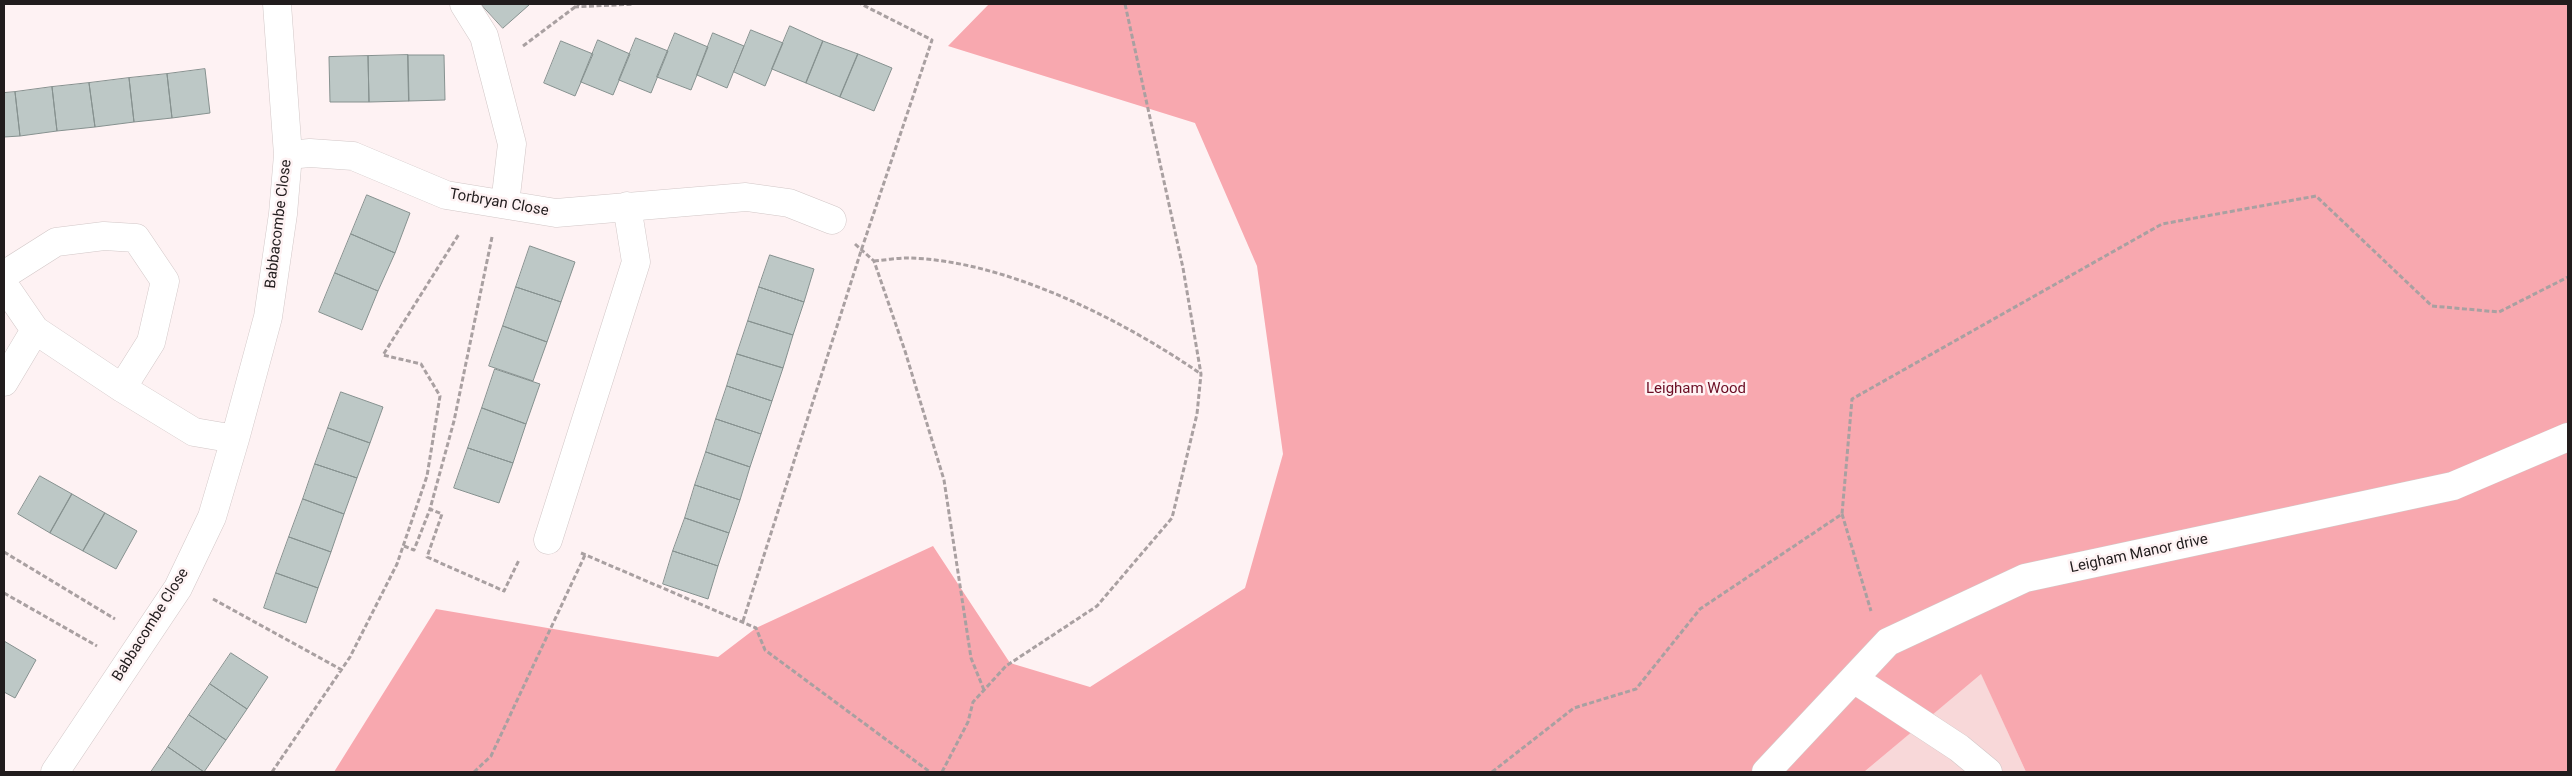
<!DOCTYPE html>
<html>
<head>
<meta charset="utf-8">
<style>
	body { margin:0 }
	#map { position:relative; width:2572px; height:776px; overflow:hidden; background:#fef2f3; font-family:Roboto,sans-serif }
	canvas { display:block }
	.frame { position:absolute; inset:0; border:5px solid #211c1d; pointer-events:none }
</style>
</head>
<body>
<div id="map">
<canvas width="2572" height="776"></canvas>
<div class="frame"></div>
</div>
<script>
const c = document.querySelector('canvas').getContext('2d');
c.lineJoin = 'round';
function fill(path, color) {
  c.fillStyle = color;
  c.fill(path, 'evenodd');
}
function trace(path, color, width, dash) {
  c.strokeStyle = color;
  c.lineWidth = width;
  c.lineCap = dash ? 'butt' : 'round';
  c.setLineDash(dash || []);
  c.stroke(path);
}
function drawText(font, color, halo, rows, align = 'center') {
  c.font = font + ' Roboto,sans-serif';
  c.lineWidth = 5;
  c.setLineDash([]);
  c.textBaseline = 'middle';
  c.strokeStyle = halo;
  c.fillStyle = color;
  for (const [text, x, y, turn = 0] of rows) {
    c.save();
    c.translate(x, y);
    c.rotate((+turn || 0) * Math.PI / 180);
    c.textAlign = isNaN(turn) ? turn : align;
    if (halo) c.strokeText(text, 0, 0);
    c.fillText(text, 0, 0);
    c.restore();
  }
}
fill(new Path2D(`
	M 1981,673 L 2026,772 L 1864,772 Z`), '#f8d8d9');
fill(new Path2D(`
	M 989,4 L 2568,4 L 2568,772 L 2026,772 L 1981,674 L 1864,772 L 334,772 L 436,609 L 718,657 L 756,628 L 933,546 L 1010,663 L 1090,687 L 1245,588 L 1283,454 L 1257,266 L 1195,123 L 948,46 Z`), '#f8a8af');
const building = new Path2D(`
	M 481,4 L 528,4 L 529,5 L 503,28 Z
	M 790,26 L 823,41 L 806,83 L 772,69 Z
	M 751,30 L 783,43 L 765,86 L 734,72 Z
	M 675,33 L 708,47 L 691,90 L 657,77 Z
	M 713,33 L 744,46 L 727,88 L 697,75 Z
	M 636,38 L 668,51 L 651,93 L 619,80 Z
	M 598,40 L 630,54 L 613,95 L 581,82 Z
	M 561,41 L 593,54 L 575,96 L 544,83 Z
	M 823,41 L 858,54 L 840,97 L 806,83 Z
	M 858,54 L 892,68 L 874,111 L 840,97 Z
	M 408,55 L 409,101 L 369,102 L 368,56 Z
	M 408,55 L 444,55 L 445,100 L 409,101 Z
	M 368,56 L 369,102 L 330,102 L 329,57 Z
	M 205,69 L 210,113 L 172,118 L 167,74 Z
	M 167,74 L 172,118 L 134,122 L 129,78 Z
	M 129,78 L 134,122 L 95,127 L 89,83 Z
	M 89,83 L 95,127 L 57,131 L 52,87 Z
	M 52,87 L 57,131 L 20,136 L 15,92 Z
	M 15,92 L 20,136 L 4,137 L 4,93 Z
	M 367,195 L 410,213 L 395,253 L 351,234 Z
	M 351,234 L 395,253 L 378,291 L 335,273 Z
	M 530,246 L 575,262 L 561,302 L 516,287 Z
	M 770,255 L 814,269 L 804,302 L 759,287 Z
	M 335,273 L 378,291 L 362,330 L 319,312 Z
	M 516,287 L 561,302 L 547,342 L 503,326 Z
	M 759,287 L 804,302 L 793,335 L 748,321 Z
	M 748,321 L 793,335 L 783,368 L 737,354 Z
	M 503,326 L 547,342 L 533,381 L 489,366 Z
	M 737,354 L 783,368 L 772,401 L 727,386 Z
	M 495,369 L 540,384 L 526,424 L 482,408 Z
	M 727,386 L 772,401 L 761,434 L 716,419 Z
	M 341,392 L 383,407 L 370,443 L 328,428 Z
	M 482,408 L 526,424 L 513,463 L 468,448 Z
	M 716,419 L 761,434 L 750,467 L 706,452 Z
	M 328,428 L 370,443 L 357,478 L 315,464 Z
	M 468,448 L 513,463 L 499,503 L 454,488 Z
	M 706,452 L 750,467 L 740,500 L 695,485 Z
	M 315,464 L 357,478 L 344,514 L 303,499 Z
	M 40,476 L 72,494 L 50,533 L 18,514 Z
	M 695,485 L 740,500 L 729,533 L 685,518 Z
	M 72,494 L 105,513 L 83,551 L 50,533 Z
	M 303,499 L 344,514 L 331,552 L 289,537 Z
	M 105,513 L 137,531 L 116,569 L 83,551 Z
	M 685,518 L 729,533 L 718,566 L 673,551 Z
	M 289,537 L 331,552 L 318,588 L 276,573 Z
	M 673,551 L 718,566 L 708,599 L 663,584 Z
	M 276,573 L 318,588 L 306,623 L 264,608 Z
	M 4,641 L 36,660 L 15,698 L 4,692 Z
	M 231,653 L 268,677 L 247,709 L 210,684 Z
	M 210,684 L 247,709 L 226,740 L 189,715 Z
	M 189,715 L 226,740 L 204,772 L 168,747 Z
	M 168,747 L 204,772 L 151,772 Z`);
fill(building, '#bdc8c6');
trace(building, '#86918f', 1);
const minor = new Path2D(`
	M 464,4 L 484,36 L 512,144 L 505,204
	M 288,155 L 310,153 L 353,156 L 446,195 L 556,213 L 746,197 L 789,203 L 832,220
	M 4,275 L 56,242 L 104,236 L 136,238 L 165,281 L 151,342 L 122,388
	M 4,285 L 35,330 L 122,388 L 194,432 L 235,439
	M 4,382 L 35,330
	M 548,540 L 636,262 L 627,206
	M 1854,679 L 1959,748 L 1988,772
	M 55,772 L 178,588 L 212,517 L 235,439 L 268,317 L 283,214 L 288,155 L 277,4
	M 1766,772 L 1888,642 L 2025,578 L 2453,486 L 2568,437`);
trace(minor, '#d2c7c7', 29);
trace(new Path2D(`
	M 574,7 L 634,4
	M 523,46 L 579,4
	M 492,237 L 454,421 L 430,509 L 442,514 L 427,557 L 504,591 L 519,560
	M 855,244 L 874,261 L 905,351 L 944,480 L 971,658 L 984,690
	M 874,261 C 885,260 897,258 908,258 C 1005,260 1123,320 1201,374
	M 1842,514 L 1871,611
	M 404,546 L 414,550 L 430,509
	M 4,552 L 115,619
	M 581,553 L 756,628 L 765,650 L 930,772
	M 4,593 L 97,646
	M 213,599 L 342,670
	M 743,621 L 861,251 L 932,40 L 861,4
	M 4,772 L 5,772
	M 272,772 L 350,657 L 397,564 L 427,476 L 440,396 L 421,364 L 383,355 L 459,234
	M 474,772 L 491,756 L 585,555
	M 942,772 L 968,722 L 973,702 L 1006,666 L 1097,606 L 1172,518 L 1197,414 L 1201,374 L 1183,268 L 1125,4
	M 1492,772 L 1574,708 L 1636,689 L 1700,609 L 1842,514 L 1852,399 L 2162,224 L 2316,196 L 2432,306 L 2499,312 L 2568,277`), '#a9a0a1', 3, [5, 2.5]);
trace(minor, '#fff', 28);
drawText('15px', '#211c1d', '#fef2f3', [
	["Torbryan Close",499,203,10],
	["Babbacombe Close",279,224,-83],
	["Leigham Manor drive",2139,554,-12],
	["Babbacombe Close",151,625,-58]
]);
drawText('15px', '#6b0d24', '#fef2f3', [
	["Leigham Wood",1696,389]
]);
</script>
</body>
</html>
